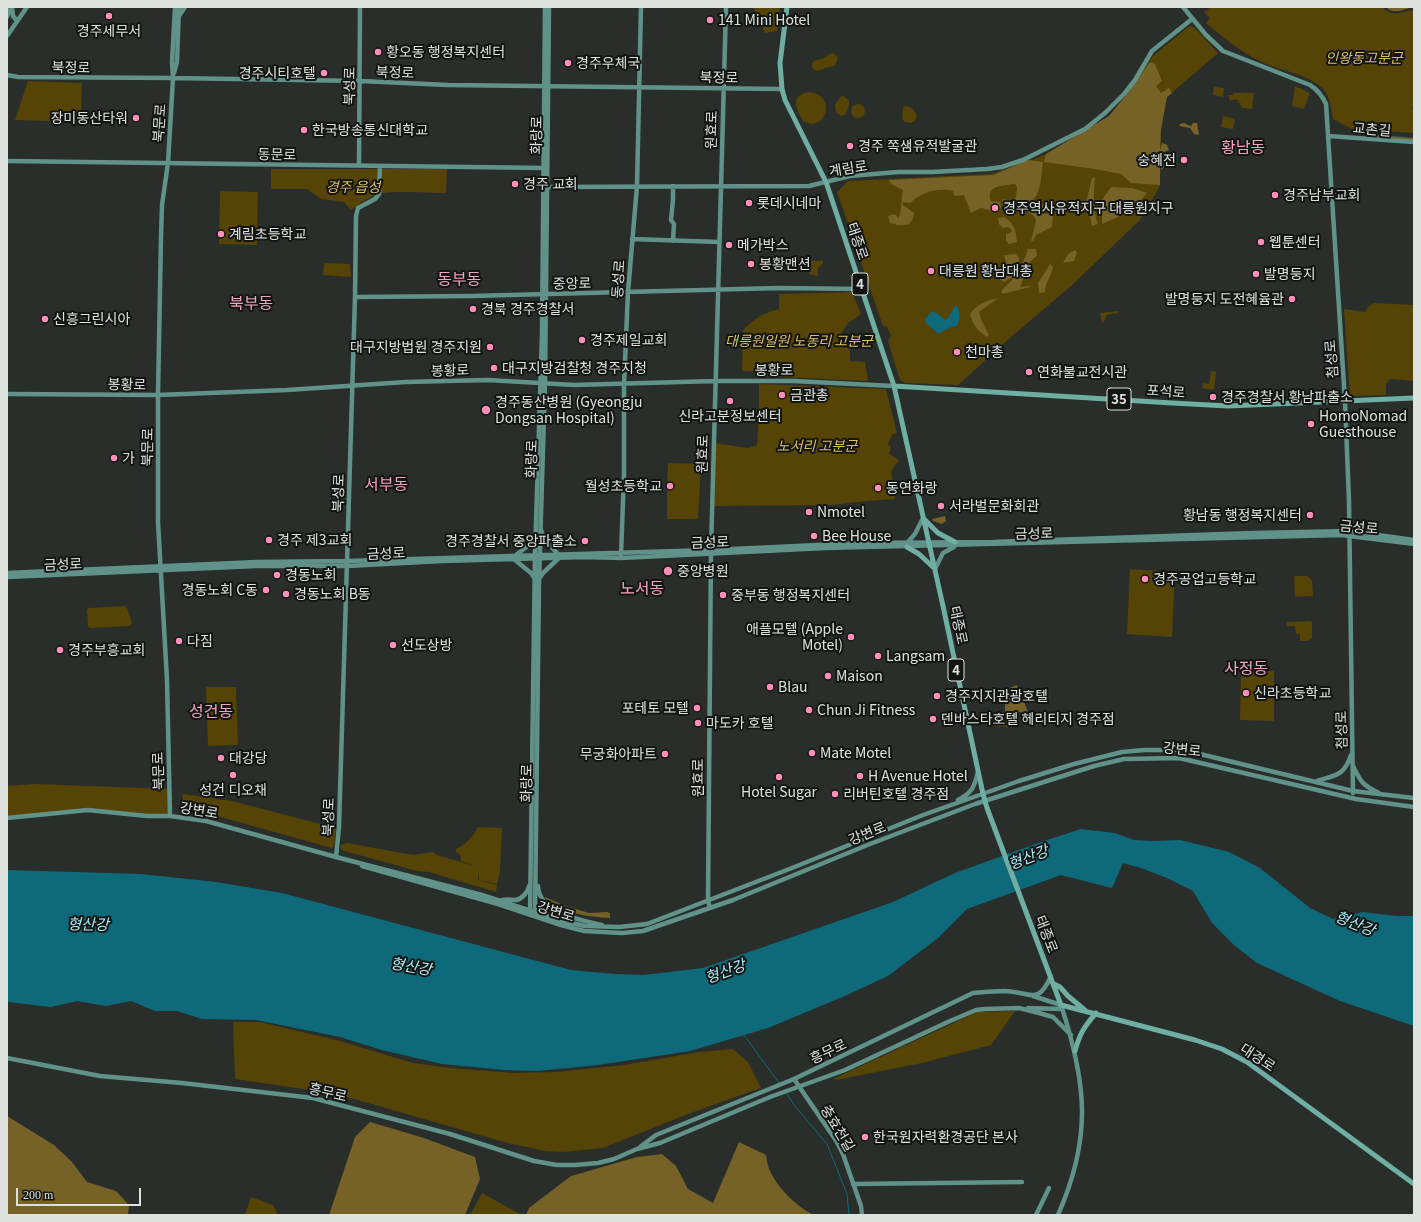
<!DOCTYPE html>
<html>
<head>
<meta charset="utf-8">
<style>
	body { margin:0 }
	#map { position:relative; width:1421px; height:1222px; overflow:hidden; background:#292e2a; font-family:Georgia,serif }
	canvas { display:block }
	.frame { position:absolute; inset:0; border:8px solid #dee2df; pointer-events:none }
	.scale { position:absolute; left:16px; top:1188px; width:125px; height:18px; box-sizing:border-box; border:2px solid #dee2df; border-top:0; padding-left:5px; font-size:12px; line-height:14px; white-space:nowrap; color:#dee2df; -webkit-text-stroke:3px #131513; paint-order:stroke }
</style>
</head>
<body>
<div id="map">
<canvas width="1421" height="1222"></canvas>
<div class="frame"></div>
<div class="scale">200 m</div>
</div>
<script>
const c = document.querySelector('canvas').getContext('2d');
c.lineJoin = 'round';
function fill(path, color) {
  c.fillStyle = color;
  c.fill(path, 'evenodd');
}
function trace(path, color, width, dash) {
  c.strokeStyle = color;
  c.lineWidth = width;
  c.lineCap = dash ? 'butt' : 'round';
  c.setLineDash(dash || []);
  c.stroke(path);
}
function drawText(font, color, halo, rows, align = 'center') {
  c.font = font + ' Georgia,"Noto Sans KR",serif';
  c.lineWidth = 4;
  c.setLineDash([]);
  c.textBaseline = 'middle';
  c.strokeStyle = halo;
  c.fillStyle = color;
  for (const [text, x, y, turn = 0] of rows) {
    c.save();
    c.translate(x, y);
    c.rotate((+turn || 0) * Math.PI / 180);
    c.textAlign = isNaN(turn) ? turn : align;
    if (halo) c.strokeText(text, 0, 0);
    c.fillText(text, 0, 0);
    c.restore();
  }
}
fill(new Path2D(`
	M 753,7 L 780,7 L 777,31 L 765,33 Z
	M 1211,7 L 1382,7 C 1391,17 1400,13 1411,10 L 1414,12 L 1414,106 L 1412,108 L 1414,111 L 1414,133 L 1352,129 L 1333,119 C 1331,107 1330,94 1320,86 C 1305,74 1283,71 1266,64 C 1243,54 1225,39 1206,23 L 1210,18 L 1204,12 Z
	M 1191,26 L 1195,28 L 1218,53 L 1167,97 L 1161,129 L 1160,185 L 1155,195 L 1139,221 L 1071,286 L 1010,338 L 958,385 L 905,383 L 900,380 L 888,341 L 891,336 L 887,327 L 883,326 L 837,192 L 848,181 L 991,174 L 1027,162 L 1046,154 L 1109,116 L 1127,94 L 1153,56 L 1188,27 Z
	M 832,53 L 835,54 L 838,58 L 835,66 L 828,67 L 817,71 L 812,68 L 812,63 L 814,61 L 824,58 L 828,55 Z
	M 28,81 L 82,83 L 81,122 L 15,120 Z
	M 1295,86 L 1310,93 L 1304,109 L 1292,106 Z
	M 1214,87 L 1224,88 L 1223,97 L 1213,95 Z
	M 808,92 C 820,92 830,102 825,114 C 824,117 821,120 819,122 L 812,124 L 803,121 C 796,109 790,96 808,92 Z
	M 1233,93 L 1254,93 L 1252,109 L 1242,108 L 1240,105 L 1241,103 L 1238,103 L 1237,99 L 1230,101 L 1228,95 L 1233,95 Z
	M 843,96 L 849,100 L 849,105 L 846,114 L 841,116 L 836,112 L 835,105 L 840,97 Z
	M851 111a7 7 0 1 1 14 0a7 7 0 1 1-14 0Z
	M 906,106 C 911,106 915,111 917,115 L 915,121 L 911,123 L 905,122 L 902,119 L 903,107 Z
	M 1223,116 L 1235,119 L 1233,129 L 1221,127 Z
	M 271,169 L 447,169 L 446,193 C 428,193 394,190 378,194 C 368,197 360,204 351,210 L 344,202 L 321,199 L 307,189 L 271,189 Z
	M 220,191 L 258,192 L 257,245 L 219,244 Z
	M 809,261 L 823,261 L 823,264 L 821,264 L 821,266 L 818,267 L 818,276 L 809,274 Z
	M 326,263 L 350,264 L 351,277 L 323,275 L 324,264 Z
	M 852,292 L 861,314 L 848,323 L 837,340 L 850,343 L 850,361 L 865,362 L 868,381 L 758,376 L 757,371 L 742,371 L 743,330 C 755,318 763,313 779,309 L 779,294 Z
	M 1374,303 L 1414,305 L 1414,381 L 1390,379 L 1386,384 L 1386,395 L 1350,396 L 1344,309 L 1365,312 L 1368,307 Z
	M 1118,311 L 1118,313 L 1107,315 L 1103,323 L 1102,323 L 1100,313 Z
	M 1211,371 L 1216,372 L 1214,390 L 1202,388 L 1203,383 L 1209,384 Z
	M 759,384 L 886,389 L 897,433 L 892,435 L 888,444 L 891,447 L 889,454 L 899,460 L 891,471 L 895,497 L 894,499 L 867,501 L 832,505 L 714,506 L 715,443 L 748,448 L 757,445 L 759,411 Z
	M 668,463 L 701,464 L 698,519 L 667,519 L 667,490 L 669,490 L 669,487 L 667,487 Z
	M 1130,569 L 1175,572 L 1172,637 L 1127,634 Z
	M 1294,576 L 1307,576 L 1312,580 L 1313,596 L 1295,597 Z
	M 124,606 L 127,608 L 132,623 L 130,626 L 90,628 L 88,626 L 87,610 L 89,608 Z
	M 1311,621 L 1312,623 L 1312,638 L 1308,641 L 1300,641 L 1300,634 L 1296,634 L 1295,626 L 1287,626 L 1287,622 Z
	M 1241,671 L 1274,671 L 1274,721 L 1240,720 Z
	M 206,687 L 236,687 L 238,745 L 208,746 Z
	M 1009,712 L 1008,729 L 1006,727 L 994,726 L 995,713 Z
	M 36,784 L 170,789 L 170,816 L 88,810 L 7,818 L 7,786 Z
	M 182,794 L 213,798 L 220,800 L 228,800 L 336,828 L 334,846 L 332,848 L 224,818 L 188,809 L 184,804 Z
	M 478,827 L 502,828 L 500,871 L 497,884 L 479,880 L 478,871 L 478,880 L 497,885 L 496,892 L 429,872 L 417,871 L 341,850 L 341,845 L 347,843 L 413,855 L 433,852 L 437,855 L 478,867 L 461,861 L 460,854 L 456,853 L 456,849 C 464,846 474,836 478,827 Z
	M 1015,1011 L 991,1045 L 922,1063 L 836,1080 L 833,1079 L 977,1012 Z
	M 233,1022 L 260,1022 L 340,1041 L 413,1063 L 450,1068 L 514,1073 L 557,1072 L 624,1065 L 699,1052 L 733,1049 L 748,1062 L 761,1088 L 688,1114 L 603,1148 L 563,1152 L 545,1151 L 504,1142 L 337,1094 L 235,1079 Z
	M 482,1193 L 520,1214 L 520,1215 L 470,1215 Z
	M 251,1197 L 273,1205 L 278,1215 L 245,1215 Z`), '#564306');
fill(new Path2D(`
	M 1386,7 L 1414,7 L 1414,8 L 1412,7 C 1403,10 1393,15 1386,7 Z
	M 1150,62 L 1155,64 L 1162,81 L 1156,86 L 1161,93 L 1169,88 L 1172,93 L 1167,97 L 1161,129 L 1160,150 L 1162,143 L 1167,145 L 1169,150 L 1164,152 L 1165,166 L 1161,170 L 1160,151 L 1160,185 L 1131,183 L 1121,174 L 1095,169 L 1044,162 L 1046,154 L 1109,116 L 1127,94 Z
	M 1184,123 L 1191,126 L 1193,123 L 1197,123 L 1199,134 L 1198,135 L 1194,134 L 1190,128 L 1179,126 L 1180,124 Z
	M 1365,134 L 1414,138 L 1414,140 L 1371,137 Z
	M 1027,160 L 1043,162 C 1041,176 1042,197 1027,205 C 1021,208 1011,207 1005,209 L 1002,204 L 1002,199 L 1012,201 L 1016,197 L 1017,187 L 1015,184 C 1003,186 985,185 991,201 L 1000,202 L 1001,208 C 994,212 988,210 981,208 L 971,213 L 964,195 L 954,196 L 953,191 C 937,187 922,192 910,203 L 903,202 L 903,205 L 914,213 L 913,219 L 908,225 L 898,225 L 890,223 L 888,216 L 895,214 L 898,218 C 902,213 901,198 903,190 L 891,184 L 889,180 L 994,175 Z
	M 1095,177 C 1094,192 1092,210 1098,224 L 1092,226 L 1088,207 L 1081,207 L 1075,204 L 1074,202 L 1076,200 L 1085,201 L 1087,199 L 1092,178 Z
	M 1111,187 L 1132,188 L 1147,193 L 1134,208 L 1129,212 L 1102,224 L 1102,200 Z
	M 1043,204 L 1046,209 L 1044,214 L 1053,214 L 1052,227 L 1036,235 L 1033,241 L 1031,241 L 1036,221 L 1034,216 L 1026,211 C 1032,209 1037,205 1043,204 Z
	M 1004,217 C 1014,223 1016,231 1017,242 L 1009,244 L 1006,241 L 1006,234 L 1010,233 L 1012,230 L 1008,227 L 1002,228 L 999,224 L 998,218 Z
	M 1028,249 L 1036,249 L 1037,256 C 1027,261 1025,277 1020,287 L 1030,286 L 1030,287 L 1003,294 L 1001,292 L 1002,290 C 1016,277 1022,267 1028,249 Z
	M 1075,250 L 1077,253 L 1074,261 L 1063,263 L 1068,254 Z
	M 1016,254 L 1019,259 C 1018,269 1014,278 1004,282 L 998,278 L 1004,273 L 1007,266 L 1004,255 Z
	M 1050,264 L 1053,267 C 1051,278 1046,280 1045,292 L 1039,293 L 1038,283 Z
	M 998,298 L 979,312 L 981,319 L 989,335 L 987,337 C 978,331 973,326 970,314 C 977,304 986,301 998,298 Z
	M 945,516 L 946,521 L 942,524 L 933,521 L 932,519 Z
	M 1017,685 L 1028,712 L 1005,713 L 1005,690 Z
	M 545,897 L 563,905 L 589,913 L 608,912 L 610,914 L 610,918 C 587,917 563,913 545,898 Z
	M 7,1116 L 54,1145 L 72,1162 L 87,1182 L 116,1191 L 129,1205 L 128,1215 L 7,1215 Z
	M 370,1122 L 424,1138 L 475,1157 L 480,1179 L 465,1215 L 329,1215 L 355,1137 Z
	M 739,1142 L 766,1155 C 767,1161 768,1168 771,1173 C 780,1191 797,1206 813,1215 L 526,1215 L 529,1208 L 571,1176 L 637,1157 L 662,1154 L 676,1166 L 688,1189 L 713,1203 Z`), '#766127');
fill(new Path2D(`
	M 956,305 C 961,310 960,320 957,326 L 951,327 L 938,334 L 925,322 L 925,319 L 932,311 L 938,314 L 945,320 L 947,319 Z
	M 1081,829 L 1115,833 L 1134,840 L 1153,841 L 1180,840 L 1229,852 L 1260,868 L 1310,908 L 1333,919 L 1363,912 L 1396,916 L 1414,916 L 1414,1026 L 1340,1001 L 1257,963 L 1235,946 L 1212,923 L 1193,891 L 1167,878 L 1141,868 L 1123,863 L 1112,888 L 1061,875 L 967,909 L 938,938 L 888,976 L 847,995 L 768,1028 L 690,1051 L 598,1065 L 537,1071 L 505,1070 L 442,1064 L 382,1050 L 340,1037 L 256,1020 L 202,1019 L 177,1011 L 155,1011 L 131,1001 L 106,1006 L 77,1001 L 51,1007 L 7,1002 L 7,870 L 141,874 L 216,882 L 282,893 L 571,970 L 615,974 L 644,975 L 703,968 L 893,902 L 955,873 L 1041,842 Z`), '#0e6a7a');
trace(new Path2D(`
	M 744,1035 L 779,1083
	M 787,1094 L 794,1105 L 827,1144 L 847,1194 L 849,1215`), '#0e6a7a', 1);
trace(new Path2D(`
	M 12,7 L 13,16 L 17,21
	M 1183,7 L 1206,35 L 1223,51 L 1310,85 C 1318,90 1322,95 1326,104 L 1345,401 L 1349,501 L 1353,793
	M 179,16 L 185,7
	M 7,17 L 11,7
	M 7,36 L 27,7
	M 174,73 L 177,62 L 179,7
	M 7,75 L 18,77 L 173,78 L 360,81 L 448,85 L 782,89
	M 1328,136 L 1414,142
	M 7,161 L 545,168
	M 359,166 L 360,7
	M 673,186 L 673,200 L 671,220 L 674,224 L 673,241
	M 547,187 L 809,186 L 850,176 L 898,172 L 932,172 L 987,169 L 1002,167 L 1023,160 L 1085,129 L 1105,113 L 1124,94 L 1135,80 L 1152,51 L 1192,19
	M 632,239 L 719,242
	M 355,297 L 472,296 L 779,288 L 862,289
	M 7,394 L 158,395 L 287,390 L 406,382 L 488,380 L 574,385 L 716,381 L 793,381 L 894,386
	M 541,530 L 544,539 L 558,554
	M 907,543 L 915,534 L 923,518
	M 516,555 L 529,545 L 535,534
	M 621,555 L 624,475 L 624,384 L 628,292 L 637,186 L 641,7
	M 515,560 L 531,573 L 535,579
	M 935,569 L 943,553 L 954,547
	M 7,573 L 257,562 L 347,561 L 711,550 L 861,543 L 993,542 L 1254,533 L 1349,531 L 1414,540
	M 7,577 L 257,566 L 347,566 L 442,561 L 585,557 L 621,558 L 825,548 L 1341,535 L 1414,544
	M 539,579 L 543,573 L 559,558
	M 1353,766 C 1361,782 1362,785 1379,793
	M 1317,781 C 1336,775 1344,776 1351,755
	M 958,800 C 973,792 974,787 978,772
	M 170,816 L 167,680 L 158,522 L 158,395 L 161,237 L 162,205 L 168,163 L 173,78 L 172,62 L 175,7
	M 7,818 L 88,810 L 147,816 L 170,816 L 206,821 L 336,857 L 482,895 L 559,920 L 585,926 L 619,927 L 647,924 L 792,868 L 923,815 L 1019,781 L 1074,764 L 1122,752 L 1144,750 L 1180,750 L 1204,755 L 1353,791 L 1414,798
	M 336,857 L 339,827 L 355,297 L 356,216 L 358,208 L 375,199 L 379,194 L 380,166
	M 362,866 L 498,904 L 561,925 L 584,931 L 622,933 L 643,931 L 733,900 L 870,844 L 975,804 L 1094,766 L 1124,759 L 1179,758 L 1356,799 L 1414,807
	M 538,886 C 539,913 580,920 602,925
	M 502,900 C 507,899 512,900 516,900 C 522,899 528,892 529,886
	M 710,908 L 708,901 L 711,550 L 726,7
	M 530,913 L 535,555 L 542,334 L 545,7
	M 535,913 L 539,582 L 545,383 L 549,7
	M 1033,996 L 1061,1005 C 1087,1084 1092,1138 1058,1215
	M 1028,1008 L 1062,1009
	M 7,1058 L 100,1076 L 182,1083 L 313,1098 L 450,1134 L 534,1161 L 557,1165 L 575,1165 L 598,1163 L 614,1159 L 637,1149 L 660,1143 L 770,1097 L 845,1070 L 950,1021 L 976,1010 L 985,1009 L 1019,1008 L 1039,1013 L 1053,1017 L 1071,1035
	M 794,1079 L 837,1142 L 843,1154 L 861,1206 L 862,1215
	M 640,1147 L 656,1135 L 794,1079 L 973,993 C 984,992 994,991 1005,991 C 1030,992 1038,1006 1051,976
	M 853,1184 L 1022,1182
	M 1036,1215 L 1049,1188`), '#619289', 4.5);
trace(new Path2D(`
	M 787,7 L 780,63 L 782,89 L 785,100 L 826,182 L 894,386 L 943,606 L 983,794 L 987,808 L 1061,1005 L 1195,1040 L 1222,1049 L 1247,1062 L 1414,1184
	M 894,386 L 1172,403 L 1228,406 L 1414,398
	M 924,519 L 938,533 L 955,542
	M 907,547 L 919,554 L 934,568
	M 1054,984 L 1060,987 L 1068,996 L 1086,1011
	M 1075,1051 C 1080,1033 1084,1027 1096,1013`), '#6eaea3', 5);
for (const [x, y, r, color] of [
	[109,16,4,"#ff8ebb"],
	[710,20,4,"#ff8ebb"],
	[378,52,4,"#ff8ebb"],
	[568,63,4,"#ff8ebb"],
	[324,73,4,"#ff8ebb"],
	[136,118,4,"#ff8ebb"],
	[304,130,4,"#ff8ebb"],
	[850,146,4,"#ff8ebb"],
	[1184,160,4,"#ff8ebb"],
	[515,184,4,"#ff8ebb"],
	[1275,195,4,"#ff8ebb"],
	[749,203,4,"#ff8ebb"],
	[995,208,4,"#ff8ebb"],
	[221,234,4,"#ff8ebb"],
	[1261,242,4,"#ff8ebb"],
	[729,245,4,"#ff8ebb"],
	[751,264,4,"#ff8ebb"],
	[931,271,4,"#ff8ebb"],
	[1256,274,4,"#ff8ebb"],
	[1292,299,4,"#ff8ebb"],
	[473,309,4,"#ff8ebb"],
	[45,319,4,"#ff8ebb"],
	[582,340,4,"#ff8ebb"],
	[490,347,4,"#ff8ebb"],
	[957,352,4,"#ff8ebb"],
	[494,368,4,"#ff8ebb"],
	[1029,372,4,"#ff8ebb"],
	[782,395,4,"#ff8ebb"],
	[1213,397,4,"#ff8ebb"],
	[730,401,4,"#ff8ebb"],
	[486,410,5,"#ff8ebb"],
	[1311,424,4,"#ff8ebb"],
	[114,458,4,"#ff8ebb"],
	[670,486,4,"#ff8ebb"],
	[878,488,4,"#ff8ebb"],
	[941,506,4,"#ff8ebb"],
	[809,512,4,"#ff8ebb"],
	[1310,515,4,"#ff8ebb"],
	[814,536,4,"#ff8ebb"],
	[269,540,4,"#ff8ebb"],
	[585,541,4,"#ff8ebb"],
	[668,571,5,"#ff8ebb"],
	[277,575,4,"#ff8ebb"],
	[1145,579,4,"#ff8ebb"],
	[266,590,4,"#ff8ebb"],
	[286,594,4,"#ff8ebb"],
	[723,595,4,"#ff8ebb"],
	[851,637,4,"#ff8ebb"],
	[179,641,4,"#ff8ebb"],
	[393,645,4,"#ff8ebb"],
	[60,650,4,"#ff8ebb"],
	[878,656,4,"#ff8ebb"],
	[828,676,4,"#ff8ebb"],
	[770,687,4,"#ff8ebb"],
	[1246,693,4,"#ff8ebb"],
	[937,696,4,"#ff8ebb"],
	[697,708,4,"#ff8ebb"],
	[809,710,4,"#ff8ebb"],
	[933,719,4,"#ff8ebb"],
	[698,723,4,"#ff8ebb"],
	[812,753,4,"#ff8ebb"],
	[665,754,4,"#ff8ebb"],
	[221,758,4,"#ff8ebb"],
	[233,775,4,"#ff8ebb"],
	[860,776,4,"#ff8ebb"],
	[779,777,4,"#ff8ebb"],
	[835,794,4,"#ff8ebb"],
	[865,1137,4,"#ff8ebb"]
]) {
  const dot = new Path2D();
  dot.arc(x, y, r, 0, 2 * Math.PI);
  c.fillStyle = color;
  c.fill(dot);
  trace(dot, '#131513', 1.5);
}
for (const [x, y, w] of [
	[860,284,16],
	[1119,399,24],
	[956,670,16]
]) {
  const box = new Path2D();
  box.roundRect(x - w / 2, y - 11, w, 22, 3);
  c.fillStyle = '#131513';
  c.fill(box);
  trace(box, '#dee2df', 1);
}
drawText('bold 13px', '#dee2df', null, [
	["4",860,284],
	["35",1119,399],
	["4",956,670]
]);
drawText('14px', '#dee2df', '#131513', [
	["141 Mini Hotel",718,20],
	["경주세무서",109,31,"center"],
	["황오동 행정복지센터",386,52],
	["경주우체국",576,63],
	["경주시티호텔",316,73,"right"],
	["장미동산타워",128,118,"right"],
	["한국방송통신대학교",312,130],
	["경주 쪽샘유적발굴관",858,146],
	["숭혜전",1176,160,"right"],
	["경주 교회",523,184],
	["경주남부교회",1283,195],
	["롯데시네마",757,203],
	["경주역사유적지구 대릉원지구",1003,208],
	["계림초등학교",229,234],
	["웹툰센터",1269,242],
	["메가박스",737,245],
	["봉황맨션",759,264],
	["대릉원 황남대총",939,271],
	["발명둥지",1264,274],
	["발명둥지 도전혜윰관",1284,299,"right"],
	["경북 경주경찰서",481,309],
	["신흥그린시아",53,319],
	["경주제일교회",590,340],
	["대구지방법원 경주지원",482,347,"right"],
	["천마총",965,352],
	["대구지방검찰청 경주지청",502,368],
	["연화불교전시관",1037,372],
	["금관총",790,395],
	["경주경찰서 황남파출소",1221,397],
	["경주동산병원 (Gyeongju",495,402],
	["Dongsan Hospital)",495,418],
	["신라고분정보센터",730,416,"center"],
	["HomoNomad",1319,416],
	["Guesthouse",1319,432],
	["가",122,458],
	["월성초등학교",662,486,"right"],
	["동연화랑",886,488],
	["서라벌문화회관",949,506],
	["Nmotel",817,512],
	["황남동 행정복지센터",1302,515,"right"],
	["Bee House",822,536],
	["경주 제3교회",277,540],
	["경주경찰서 중앙파출소",577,541,"right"],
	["중앙병원",677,571],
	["경동노회",285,575],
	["경주공업고등학교",1153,579],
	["경동노회 C동",258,590,"right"],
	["경동노회 B동",294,594],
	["중부동 행정복지센터",731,595],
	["애플모텔 (Apple",843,629,"right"],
	["Motel)",843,645,"right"],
	["다짐",187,641],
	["선도상방",401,645],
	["경주부흥교회",68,650],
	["Langsam",886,656],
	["Maison",836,676],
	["Blau",778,687],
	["신라초등학교",1254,693],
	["경주지지관광호텔",945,696],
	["포테토 모텔",689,708,"right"],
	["Chun Ji Fitness",817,710],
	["덴바스타호텔 헤리티지 경주점",941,719],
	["마도카 호텔",706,723],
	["Mate Motel",820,753],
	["무궁화아파트",657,754,"right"],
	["대강당",229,758],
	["H Avenue Hotel",868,776],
	["성건 디오채",233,790,"center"],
	["Hotel Sugar",779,792,"center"],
	["리버틴호텔 경주점",843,794],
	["한국원자력환경공단 본사",873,1137]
], 'left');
drawText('italic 14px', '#dfbe69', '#131513', [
	["인왕동고분군",1364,58],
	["경주 읍성",353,187],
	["대릉원일원 노동리 고분군",799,341],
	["노서리 고분군",817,446]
]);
drawText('14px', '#dee2df', '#131513', [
	["북정로",71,67,1],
	["북정로",395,72,2],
	["북정로",719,77,1],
	["북성로",349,86,-89],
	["북문로",159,123,-86],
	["교촌길",1372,129,5],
	["원효로",711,130,-88],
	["화랑로",536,135,-89],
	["동문로",277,154,1],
	["계림로",848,168,-9],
	["태종로",858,241,71],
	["동성로",618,279,-86],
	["중앙로",572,283,-1],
	["첨성로",1331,359,-94],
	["봉황로",450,370,-2],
	["봉황로",774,370],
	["봉황로",127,384,1],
	["포석로",1166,391,4],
	["북문로",147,447,-89],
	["원효로",702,454,-88],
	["화랑로",531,459,-88],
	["북성로",338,493,-88],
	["금성로",1359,527,5],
	["금성로",1034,533,-1],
	["금성로",710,542,-2],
	["금성로",386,553,-3],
	["금성로",63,564,-2],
	["태종로",959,625,78],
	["첨성로",1341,730,-91],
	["강변로",1182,749,6],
	["북문로",158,771,-92],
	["원효로",698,778,-90],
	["화랑로",526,783,-89],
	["강변로",199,810,10],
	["북성로",328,817,-88],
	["강변로",867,833,-22],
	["강변로",556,911,17],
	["태종로",1047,934,69],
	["흥무로",828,1051,-25],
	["대경로",1258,1057,33],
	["흥무로",328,1092,13],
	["충효천길",838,1128,59]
]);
drawText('italic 15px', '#acecf9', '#131513', [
	["형산강",1028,857,-21],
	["형산강",1355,923,22],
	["형산강",88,924,1],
	["형산강",411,966,10],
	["형산강",725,971,-20]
]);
drawText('16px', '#f2a3c0', '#131513', [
	["황남동",1243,147],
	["동부동",459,279],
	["북부동",251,303],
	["서부동",386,484],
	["노서동",642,588],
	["사정동",1246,668],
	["성건동",211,711]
]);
</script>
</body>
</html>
